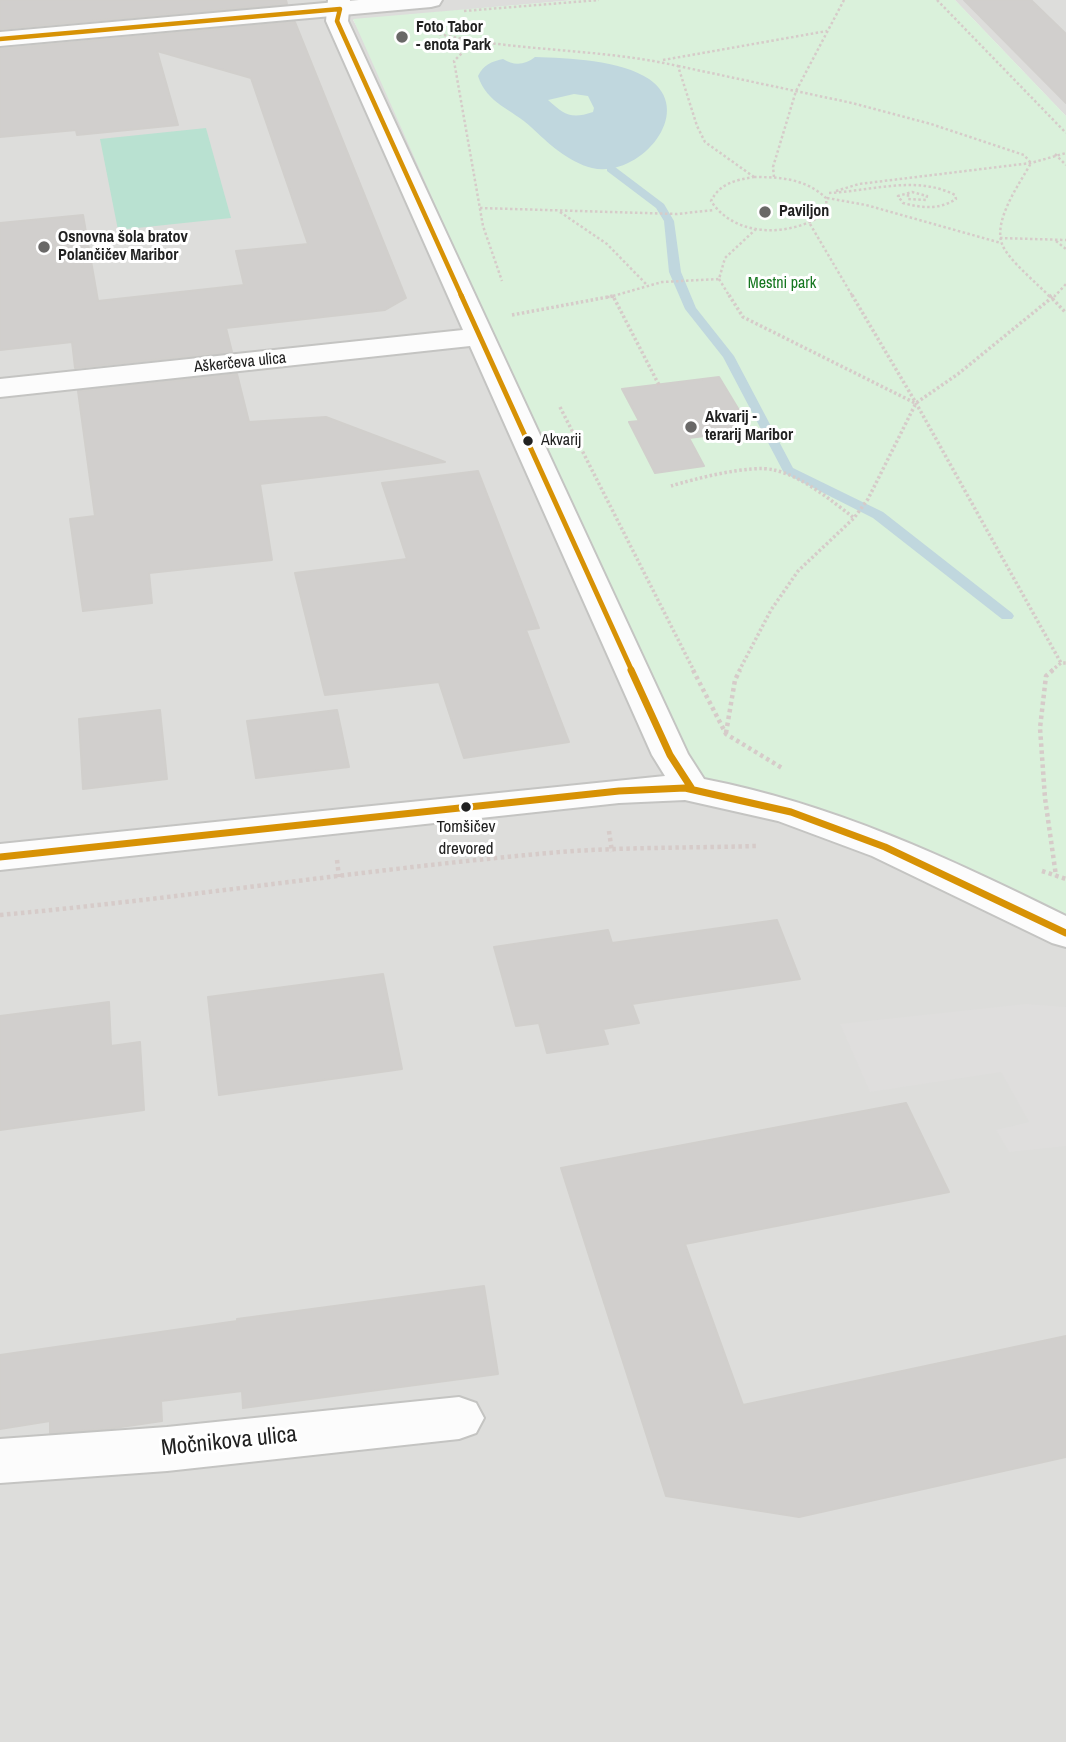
<!DOCTYPE html>
<html>
<head>
<meta charset="utf-8">
<style>
	body { margin:0 }
	canvas { display:block; background:#eeedea }
</style>
</head>
<body>
<canvas width="1066" height="1742"></canvas>
<script>
const c = document.querySelector('canvas').getContext('2d');
c.lineJoin = 'round';
function fill(path, color) {
  c.fillStyle = color;
  c.fill(path, 'evenodd');
}
function trace(path, color, width, dash) {
  c.strokeStyle = color;
  c.lineWidth = width;
  c.lineCap = dash ? 'butt' : 'round';
  c.setLineDash(dash || []);
  c.stroke(path);
}
function drawText(font, color, halo, rows, align = 'center') {
  c.font = font + ' "Archivo Narrow",sans-serif';
  c.lineWidth = 6;
  c.setLineDash([]);
  c.textBaseline = 'middle';
  c.strokeStyle = halo;
  c.fillStyle = color;
  for (const [text, x, y, turn = 0] of rows) {
    c.save();
    c.translate(x, y);
    c.rotate((+turn || 0) * Math.PI / 180);
    c.textAlign = isNaN(turn) ? turn : align;
    if (halo) c.strokeText(text, 0, 0);
    c.fillText(text, 0, 0);
    c.restore();
  }
}
fill(new Path2D(`
	M 0,0 L 574,0 L 353,20 L 792,820 L 1066,943 L 1066,1742 L 0,1742 Z
	M 955,0 L 1066,0 L 1066,116 Z`), '#dddddb');
fill(new Path2D(`
	M 574,0 L 955,0 L 1066,116 L 1066,943 L 962,890 L 701,790 L 497,344 L 353,19 Z`), '#daf1db');
fill(new Path2D(`
	M 206,128 L 231,218 L 118,230 L 100,139 Z`), '#b9e1d1');
fill(new Path2D(`
	M 1026,1004 L 1066,1007 L 1066,1146 L 1009,1152 L 996,1130 L 1029,1122 L 1001,1072 L 870,1092 L 840,1024 Z`), '#dfdedd');
fill(new Path2D(`
	M 535,57 C 568,58 621,60 649,79 C 697,112 639,179 592,168 C 568,162 548,143 531,127 C 512,109 487,104 478,76 C 484,64 491,62 503,59 C 514,66 525,65 535,57 ZM 574,94 L 588,96 L 594,108 L 593,112 C 570,120 564,114 548,100 Z`), '#c0d7de');
fill(new Path2D(`
	M 607,167 L 615,167 L 664,204 L 674,221 L 681,272 L 696,308 L 734,356 L 793,468 L 883,512 L 1012,613 L 1014,616 L 1012,619 L 1002,619 L 873,518 L 784,473 L 723,357 L 685,309 L 669,272 L 664,221 L 656,208 L 607,171 Z`), '#c0d7de');
const building = new Path2D(`
	M 0,0 L 286,0 L 287,4 L 0,29 Z
	M 964,0 L 1031,0 L 1066,34 L 1066,103 Z
	M 295,22 L 406,298 L 385,310 L 226,328 L 232,352 L 75,368 L 72,342 L 0,350 L 0,223 L 83,215 L 98,301 L 244,285 L 236,251 L 308,244 L 251,78 L 157,51 L 178,125 L 77,135 L 76,130 L 0,137 L 0,49 Z
	M 237,374 L 249,422 L 326,417 L 445,462 L 260,484 L 272,560 L 149,573 L 152,603 L 83,611 L 70,519 L 95,516 L 78,391 Z
	M 719,377 L 751,430 L 689,438 L 704,466 L 655,473 L 629,422 L 639,421 L 622,389 Z
	M 478,471 L 539,628 L 526,630 L 569,742 L 464,758 L 439,682 L 325,695 L 295,573 L 407,559 L 382,483 Z
	M 160,710 L 167,779 L 83,789 L 79,719 Z
	M 337,710 L 349,767 L 256,778 L 247,721 Z
	M 777,920 L 800,979 L 632,1004 L 639,1023 L 603,1029 L 608,1044 L 547,1053 L 539,1023 L 516,1026 L 494,947 L 608,930 L 612,943 Z
	M 383,974 L 402,1069 L 219,1095 L 208,997 Z
	M 109,1002 L 111,1046 L 140,1042 L 144,1110 L 0,1130 L 0,1016 Z
	M 906,1103 L 949,1192 L 685,1244 L 743,1405 L 1066,1336 L 1066,1457 L 799,1517 L 666,1496 L 561,1168 Z
	M 484,1286 L 498,1374 L 243,1408 L 242,1391 L 161,1401 L 162,1421 L 107,1429 L 50,1433 L 50,1421 L 0,1429 L 0,1355 L 237,1321 L 237,1319 Z`);
fill(building, '#d1cfcd');
trace(building, '#d1cfcc', 2);
const minor = new Path2D(`
	M 328,0 L 350,0 L 348,21 L 688,754 L 704,779 C 833,804 949,858 1066,916 L 1066,947 L 1052,943 L 872,856 L 778,821 L 685,800 L 619,803 L 0,870 L 0,844 L 665,776 L 652,755 L 470,346 L 0,397 L 0,379 L 463,330 L 326,21 Z
	M 459,1397 L 476,1403 L 484,1418 L 476,1433 L 459,1439 L 167,1471 L 0,1483 L 0,1439 L 167,1427 Z`);
const tertiary = new Path2D(`
	M 359,0 L 442,0 L 439,5 L 431,7 L 0,46 L 0,32 Z`);
trace(minor, '#c4c4c2', 4);
trace(tertiary, '#c4c4c2', 4);
trace(new Path2D(`
	M 937,0 L 1066,133
	M 464,11 L 599,0
	M 439,34 C 518,52 599,48 678,66 L 697,126 L 705,142 L 754,177
	M 472,43 L 454,61 L 483,226 L 502,281
	M 663,60 L 827,31
	M 678,66 L 852,103 L 931,124 L 1024,155 L 1031,163 C 1020,183 993,220 1002,244 C 1008,260 1038,284 1050,297
	M 1055,154 L 1066,165
	M 754,177 C 781,177 806,179 826,198 L 827,212 C 793,237 736,239 711,201 C 720,183 736,180 754,177 Z
	M 774,177 L 773,167 L 796,91 L 844,0
	M 836,191 L 859,184 L 1031,163 L 1066,153
	M 829,193 C 870,191 917,175 955,195 L 956,199 C 939,210 922,208 903,203 L 898,196 L 912,192 L 927,196 L 926,200 L 908,199 L 908,194
	M 827,198 L 866,205 L 1001,243
	M 480,208 L 677,214 L 714,210
	M 560,212 L 607,244 L 647,285
	M 810,224 L 853,297
	M 1000,238 L 1066,240
	M 1056,241 L 1066,249
	M 719,279 L 730,297
	M 613,296 L 662,282 L 719,279 L 725,258 L 756,229
	M 607,297 L 614,297
	M 1054,297 L 1066,284`), '#d6cbc9', 2.5, [2.5, 2.5]);
trace(new Path2D(`
	M 729,295 L 743,317 L 915,403
	M 852,295 L 916,403 L 1061,663
	M 1049,295 L 1066,313
	M 512,315 L 613,296 L 659,385
	M 560,407 L 694,671
	M 671,486 C 694,479 751,464 774,470 C 802,476 832,501 854,518
	M 739,671 L 771,610 L 798,571 L 854,518 L 868,499 L 916,403 L 958,374 L 1055,295
	M 1051,671 L 1061,663 L 1066,663`), '#d6cbc9', 3.5, [2.5, 2.5]);
trace(new Path2D(`
	M 693,670 L 726,734 L 782,768
	M 1053,670 L 1046,676 L 1040,728 L 1045,798 L 1056,876
	M 726,733 L 735,680 L 740,670
	M 609,831 L 612,852
	M 337,860 L 339,877
	M 1042,871 L 1066,879
	M 0,915 C 187,898 373,868 560,852 C 625,847 691,848 756,846`), '#d6cbc9', 4.5, [3.5, 3.5]);
fill(minor, '#fcfcfc');
fill(tertiary, '#fcfcfc');
trace(new Path2D(`
	M 0,39 L 340,9 L 337,21 L 462,297`), '#d79205', 4.5);
trace(new Path2D(`
	M 461,295 L 632,671`), '#d79205', 5);
trace(new Path2D(`
	M 631,670 L 670,755 L 692,789
	M 0,857 L 619,791 L 685,788 L 791,812 L 885,847 L 1066,933`), '#d79205', 7);
for (const [x, y, r, color] of [
	[402,37,7,"#696867"],
	[765,212,7,"#696867"],
	[44,247,7,"#696867"],
	[691,427,7,"#696867"],
	[528,441,6,"#212121"],
	[466,807,6,"#212121"]
]) {
  const dot = new Path2D();
  dot.arc(x, y, r, 0, 2 * Math.PI);
  c.fillStyle = color;
  c.fill(dot);
  trace(dot, '#fff', 2.5);
}
drawText('bold 16px', '#212121', '#fff', [
	["Foto Tabor",416,28],
	["- enota Park",416,46],
	["Paviljon",779,212],
	["Osnovna šola bratov",58,238],
	["Polančičev Maribor",58,256],
	["Akvarij -",705,418],
	["terarij Maribor",705,436]
], 'left');
drawText('16px', '#167720', '#fff', [
	["Mestni park",782,284]
]);
drawText('16px', '#212121', '#fff', [
	["Aškerčeva ulica",240,363,-6]
]);
drawText('16px', '#212121', '#fff', [
	["Akvarij",541,441]
], 'left');
drawText('17px', '#212121', '#fff', [
	["Tomšičev",466,827],
	["drevored",466,849]
]);
drawText('23px', '#212121', '#fff', [
	["Močnikova ulica",229,1442,-6]
]);
</script>
</body>
</html>
